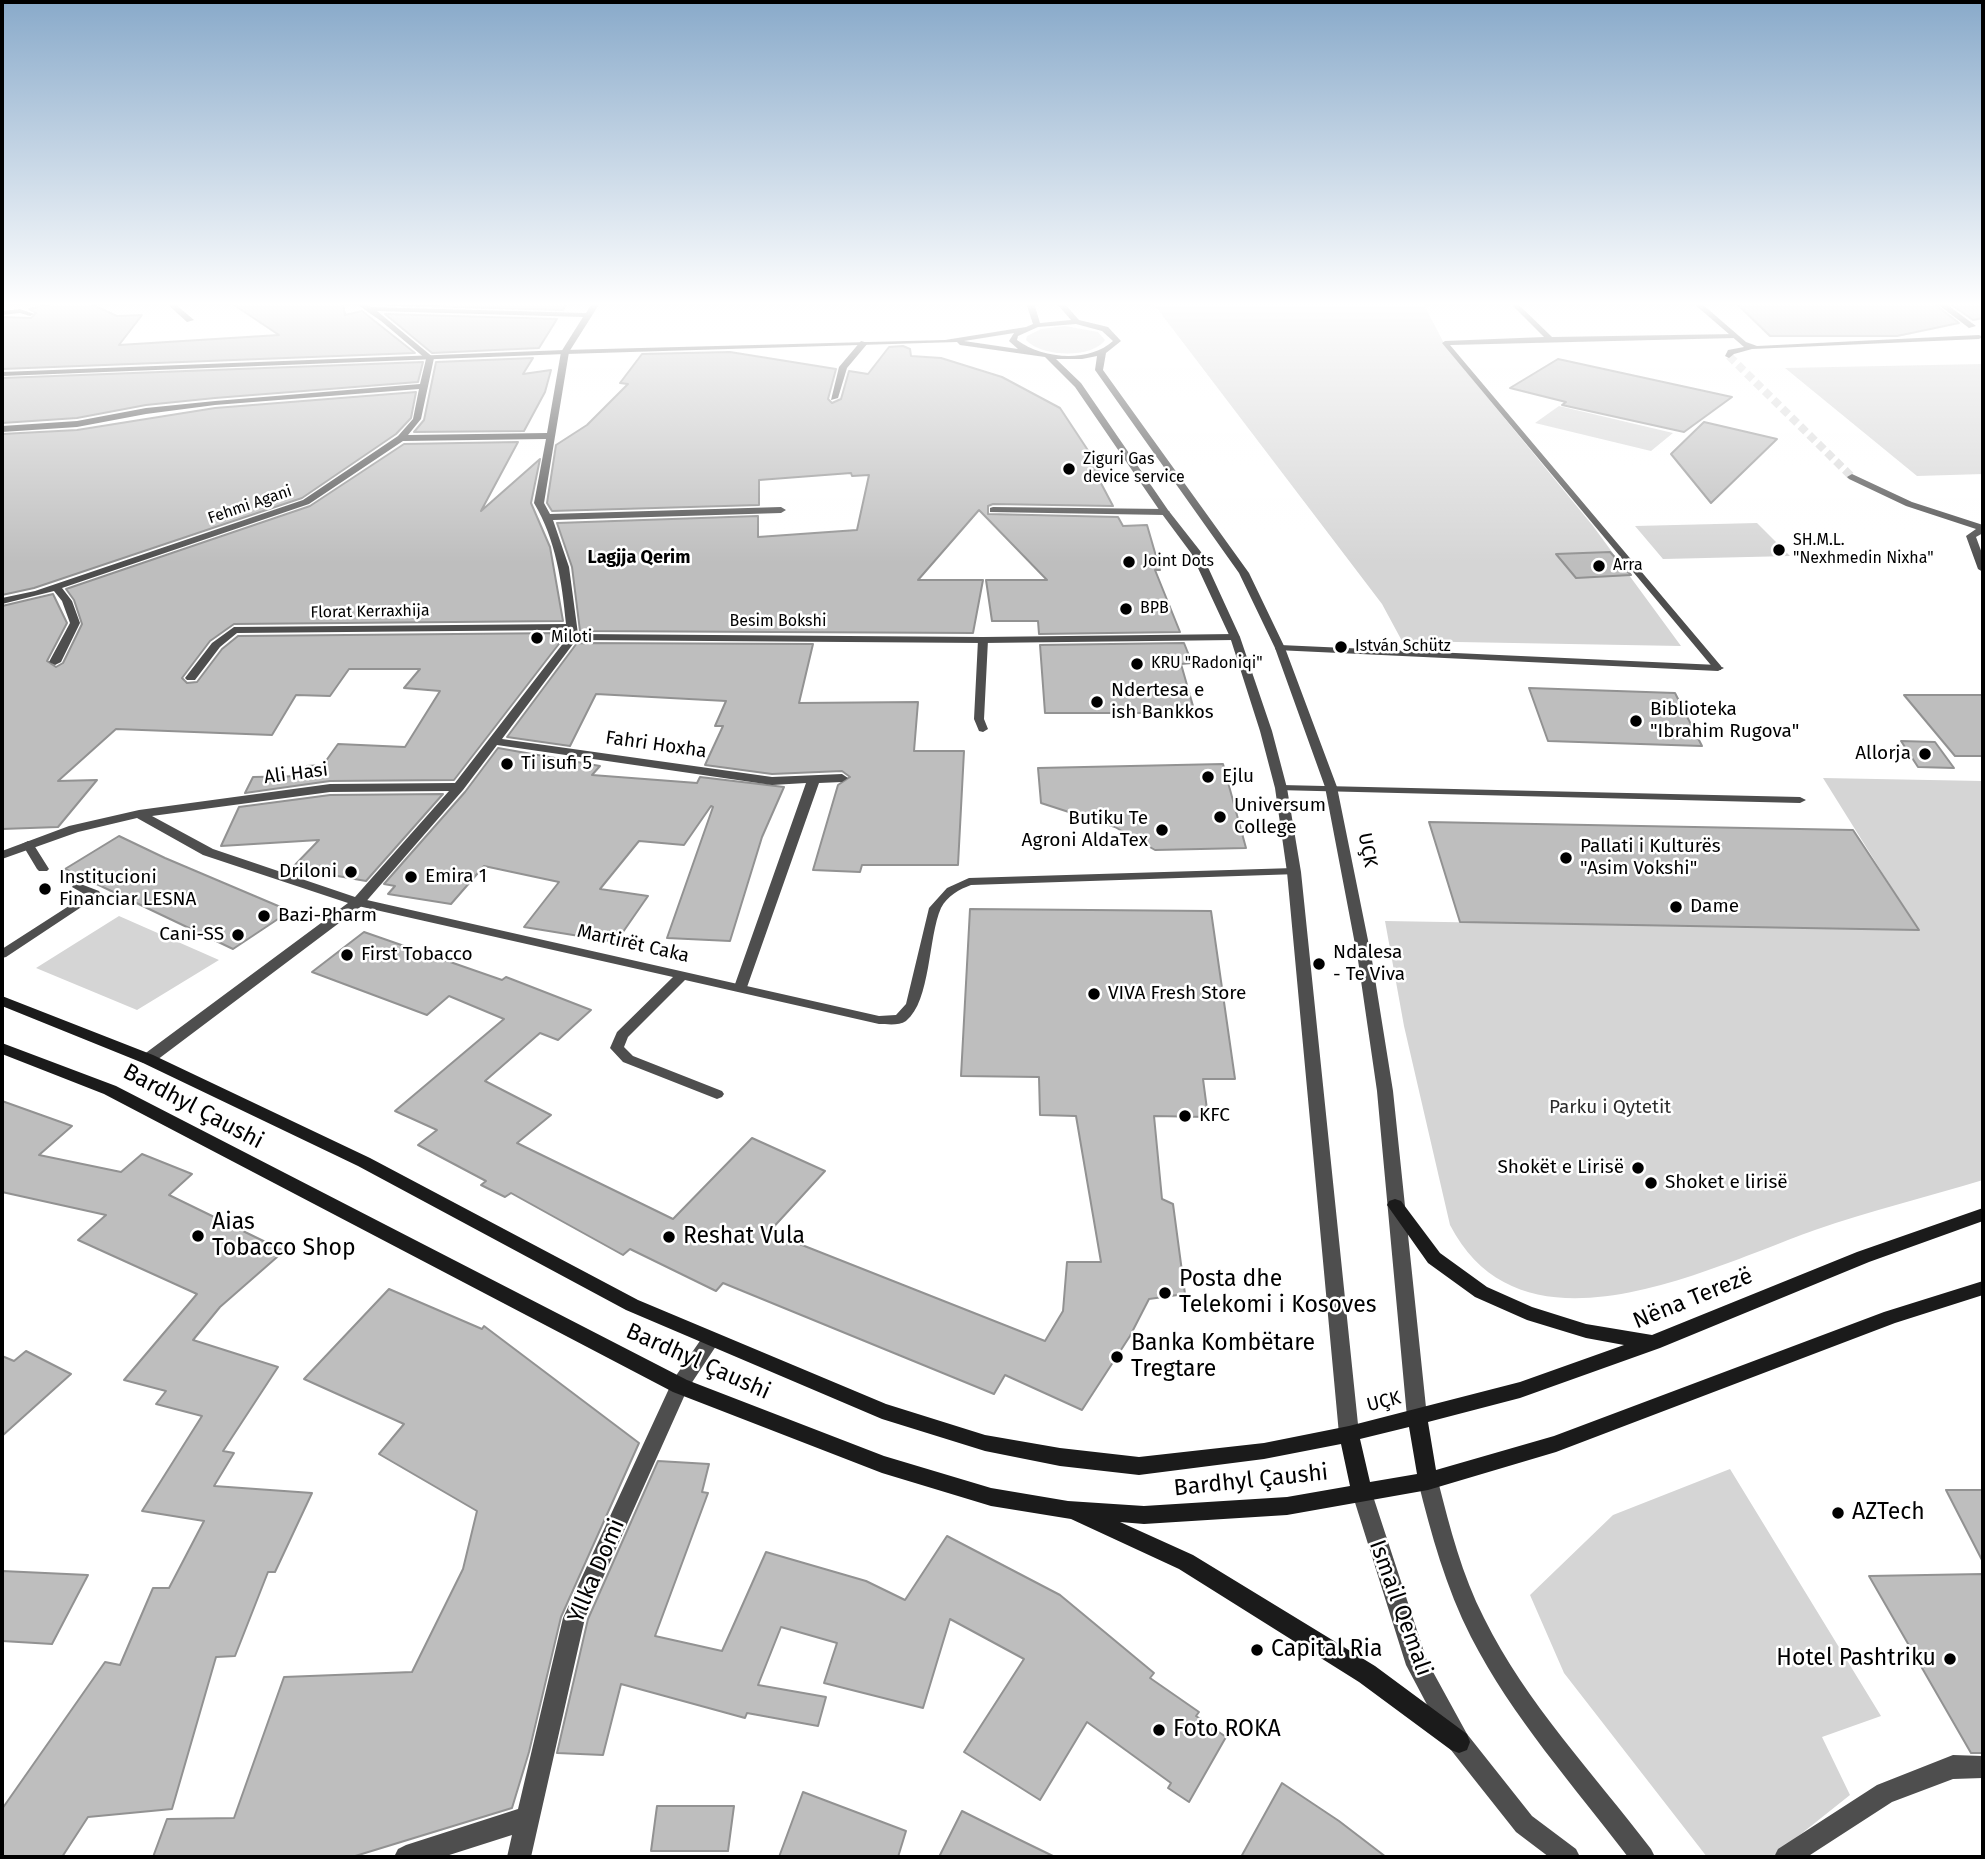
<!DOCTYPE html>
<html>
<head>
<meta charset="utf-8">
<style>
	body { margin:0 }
	#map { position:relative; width:1985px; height:1859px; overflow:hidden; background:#fff; font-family:"Fira Sans",sans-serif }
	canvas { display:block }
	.frame { position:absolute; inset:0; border:4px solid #000; pointer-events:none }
</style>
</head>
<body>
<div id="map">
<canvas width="1985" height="1859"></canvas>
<div class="frame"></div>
</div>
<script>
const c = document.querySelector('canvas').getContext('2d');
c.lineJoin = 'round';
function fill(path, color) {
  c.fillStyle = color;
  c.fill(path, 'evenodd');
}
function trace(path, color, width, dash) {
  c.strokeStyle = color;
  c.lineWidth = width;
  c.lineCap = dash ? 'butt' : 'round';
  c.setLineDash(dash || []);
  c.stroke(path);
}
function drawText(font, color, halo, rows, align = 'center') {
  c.font = font + ' "Fira Sans",sans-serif';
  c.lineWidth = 5;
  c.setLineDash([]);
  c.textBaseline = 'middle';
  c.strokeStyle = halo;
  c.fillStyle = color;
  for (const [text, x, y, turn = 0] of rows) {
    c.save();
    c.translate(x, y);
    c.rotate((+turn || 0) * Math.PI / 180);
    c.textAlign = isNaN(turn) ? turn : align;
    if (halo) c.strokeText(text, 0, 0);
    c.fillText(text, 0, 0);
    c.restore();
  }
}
fill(new Path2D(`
	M 1153,303 L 1423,303 L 1446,347 L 1593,526 L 1681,646 L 1402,641 L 1382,604 Z
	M 1065,326 L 1098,332 L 1105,340 C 1092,359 1041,357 1026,340 L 1027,336 L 1041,329 Z
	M 1983,364 L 1983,474 L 1917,476 L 1785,368 Z
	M 1559,406 L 1673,433 L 1651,451 L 1535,423 Z
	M 1757,523 L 1790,556 L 1663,559 L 1635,526 Z
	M 1823,778 L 1983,781 L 1983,1180 C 1927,1197 1870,1211 1815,1230 C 1708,1268 1522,1365 1450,1225 L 1404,1026 L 1385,921 L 1918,930 Z
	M 119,916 L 219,960 L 137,1010 L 36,968 Z
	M 1730,1469 L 1881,1716 L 1822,1737 L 1850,1795 L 1772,1857 L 1707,1857 L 1564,1673 L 1530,1595 L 1613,1515 Z`), '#d5d5d5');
const building = new Path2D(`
	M 55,303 L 89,303 L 117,316 L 142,315 L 119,345 L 279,335 L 231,303 L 343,303 L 345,315 L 362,311 L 415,353 L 2,369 L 2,317 L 31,318 L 36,313 L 29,309 Z
	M 397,303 L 567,303 L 563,310 L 388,305 Z
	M 1736,303 L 1933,303 L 1959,323 L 1897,336 L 1770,336 Z
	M 1949,303 L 1983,303 L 1983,318 L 1973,320 Z
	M 385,314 L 557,319 L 539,348 L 432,353 Z
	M 903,346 L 910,349 L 911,356 L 941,358 L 1002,377 L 1060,408 L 1101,470 L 1094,470 L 1113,506 L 993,504 L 988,506 L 988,514 L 1118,517 L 1123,526 L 1147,525 L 1160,570 L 1155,570 L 1180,632 L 1039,634 L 1038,621 L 992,621 L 986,580 L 1047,580 L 979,510 L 918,580 L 983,580 L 973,633 L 580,631 L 572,567 L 557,523 L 758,516 L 758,537 L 857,530 L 869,475 L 852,476 L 851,473 L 759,480 L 759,505 L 552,511 L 547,503 L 556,445 L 587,425 L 628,384 L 620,383 L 642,354 L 730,352 L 836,369 L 828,399 L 832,403 L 841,399 L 849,371 L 868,374 L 889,347 Z
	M 533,358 L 523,374 L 551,370 L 545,392 L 524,431 L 414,432 L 424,420 L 436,362 Z
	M 1558,359 L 1732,397 L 1684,432 L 1562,405 L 1566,402 L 1510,388 Z
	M 423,362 L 418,382 L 215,398 L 146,405 L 77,418 L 2,423 L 2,378 Z
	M 416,392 L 411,418 L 396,434 L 302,498 L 34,588 L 2,595 L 2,434 L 77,430 L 215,408 Z
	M 1704,422 L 1777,439 L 1711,503 L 1671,454 Z
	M 518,442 L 481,511 L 540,459 L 531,503 L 550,547 L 563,621 L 234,624 L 210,641 L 182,678 L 187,683 L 197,682 L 222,649 L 238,636 L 565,633 L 565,636 L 454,780 L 330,781 L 245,793 L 253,777 L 307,776 L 307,766 L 323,765 L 338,744 L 405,747 L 440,691 L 404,688 L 420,669 L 349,669 L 330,696 L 296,695 L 272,735 L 116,729 L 58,781 L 97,780 L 58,827 L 2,829 L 2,606 L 53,594 L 67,623 L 47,661 L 56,667 L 63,663 L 82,624 L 74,600 L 66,589 L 310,506 L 404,444 Z
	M 1610,552 L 1631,575 L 1576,578 L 1556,554 Z
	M 577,643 L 813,644 L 799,703 L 918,702 L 914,751 L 964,751 L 958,865 L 862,865 L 860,872 L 813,870 L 838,785 L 850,777 L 842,771 L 772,774 L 705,765 L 723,726 L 715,726 L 726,701 L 596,694 L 570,746 L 507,737 Z
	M 1184,643 L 1192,663 L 1181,664 L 1195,713 L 1045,713 L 1040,645 Z
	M 1529,688 L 1675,693 L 1702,746 L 1548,741 Z
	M 1904,695 L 1983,695 L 1983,756 L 1955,756 Z
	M 1901,741 L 1935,742 L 1954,768 L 1918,767 Z
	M 498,748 L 600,766 L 592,775 L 697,783 L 700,777 L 784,787 L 762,837 L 730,941 L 667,938 L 713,807 L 711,806 L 684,845 L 639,841 L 600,889 L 648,896 L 616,942 L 524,927 L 559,882 L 484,866 L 451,904 L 388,894 L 395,886 L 384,884 L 465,792 Z
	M 1223,764 L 1246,848 L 1155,850 L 1115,827 L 1041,803 L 1038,768 Z
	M 443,794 L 366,881 L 292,868 L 319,840 L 221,846 L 239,807 L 330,795 Z
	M 1429,822 L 1853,830 L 1919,930 L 1460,922 Z
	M 119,836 L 165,858 L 290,911 L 233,949 L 65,869 Z
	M 970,909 L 1211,911 L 1235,1079 L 1203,1079 L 1208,1117 L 1154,1116 L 1162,1199 L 1173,1204 L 1185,1294 L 1149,1299 L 1130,1336 L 1082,1410 L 1005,1375 L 994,1394 L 723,1283 L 716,1291 L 630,1249 L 623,1255 L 511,1193 L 505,1197 L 481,1185 L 486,1181 L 418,1145 L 437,1130 L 395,1111 L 504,1019 L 449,996 L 427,1015 L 312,972 L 364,932 L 502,980 L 506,977 L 591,1010 L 558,1040 L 540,1033 L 485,1081 L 551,1115 L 517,1143 L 673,1219 L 752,1138 L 825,1171 L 769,1232 L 1045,1341 L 1063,1311 L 1067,1262 L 1101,1262 L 1076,1116 L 1040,1115 L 1039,1077 L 961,1076 Z
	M 2,1101 L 72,1126 L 39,1155 L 121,1172 L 142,1154 L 192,1174 L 169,1195 L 284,1251 L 220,1307 L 193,1340 L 278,1367 L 223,1451 L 234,1453 L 214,1486 L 312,1493 L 275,1572 L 268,1572 L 235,1656 L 216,1657 L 172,1809 L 88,1817 L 62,1857 L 2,1857 L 2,1809 L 105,1662 L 120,1665 L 153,1588 L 169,1588 L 204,1521 L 142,1511 L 202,1416 L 156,1404 L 166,1391 L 124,1380 L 197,1294 L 78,1240 L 106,1215 L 2,1192 Z
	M 389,1289 L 482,1329 L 484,1326 L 639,1443 L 561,1617 L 529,1752 L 512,1808 L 352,1857 L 153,1857 L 167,1819 L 234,1818 L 284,1677 L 412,1672 L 463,1569 L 477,1511 L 379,1454 L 404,1424 L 304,1379 Z
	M 26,1351 L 71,1374 L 2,1436 L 2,1356 L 14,1361 Z
	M 658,1461 L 709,1464 L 702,1492 L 708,1493 L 655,1636 L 722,1651 L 766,1552 L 866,1581 L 905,1600 L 947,1536 L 1060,1595 L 1154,1673 L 1150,1678 L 1199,1712 L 1196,1716 L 1226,1737 L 1189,1802 L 1168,1788 L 1171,1783 L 1087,1722 L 1040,1800 L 964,1752 L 1024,1659 L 950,1619 L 923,1708 L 824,1683 L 837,1643 L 781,1627 L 758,1685 L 826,1697 L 818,1726 L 747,1713 L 745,1718 L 621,1684 L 603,1755 L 557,1753 L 588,1619 Z
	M 1946,1490 L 1983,1490 L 1983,1562 Z
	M 2,1571 L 88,1575 L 52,1644 L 2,1641 Z
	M 1983,1574 L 1983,1753 L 1971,1753 L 1869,1576 Z
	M 1282,1783 L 1339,1821 L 1386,1857 L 1241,1857 Z
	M 803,1792 L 906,1831 L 898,1857 L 779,1857 Z
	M 657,1806 L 734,1806 L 728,1851 L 651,1851 Z
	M 962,1811 L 1016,1838 L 1055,1857 L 939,1857 Z`);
fill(building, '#bebebe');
trace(building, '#929292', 2);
trace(new Path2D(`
	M 1729,356 L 1852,477`), '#d9d9d9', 8, [8, 4.5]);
fill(new Path2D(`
	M 1510,303 L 1517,303 L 1552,337 L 1735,334 L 1738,336 L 1735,338 L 1450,345 L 1721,666 L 1721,670 L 1715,670 L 1442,343 L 1445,341 L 1544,337 Z
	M 983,637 L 988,640 L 984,719 L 988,729 L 983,732 L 979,731 L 974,719 L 978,640 Z
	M 1281,785 L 1800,797 L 1806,800 L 1800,803 L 1277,790 L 1276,788 Z
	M 28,841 L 32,842 L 49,869 L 47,871 L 39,871 L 37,869 L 22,844 Z
	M 1294,868 L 1298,870 L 1300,872 L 1298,874 L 971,885 C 960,889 947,896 941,908 C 928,937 931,1001 906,1021 C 899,1026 887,1024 879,1024 L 685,980 L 628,1037 L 624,1047 L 633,1056 L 722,1091 L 724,1094 L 722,1097 L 717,1099 L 623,1062 L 610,1048 L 617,1032 L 673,977 L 358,906 L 352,902 L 358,898 L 879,1016 L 896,1015 L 906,1004 L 929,908 L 947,888 L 969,878 Z
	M 78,883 L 99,891 L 101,894 L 6,957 L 2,958 L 2,949 L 86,895 L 72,887 L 74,884 Z`), '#4e4e4e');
fill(new Path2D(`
	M 1280,645 L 1718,665 L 1724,668 L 1718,671 L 1276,650 L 1275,648 Z`), '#4e4e4e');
fill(new Path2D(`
	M 166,303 L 174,303 L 194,320 L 187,322 Z
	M 355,303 L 364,303 L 371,307 L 586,313 L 592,303 L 600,303 L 569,352 L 544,503 L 550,514 L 781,507 L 786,510 L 781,513 L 553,520 L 569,567 L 578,634 L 983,637 L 1235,634 L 1240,637 L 1235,640 L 983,643 L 576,640 L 502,739 L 772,777 L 842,774 L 848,778 L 842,782 L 819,783 L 746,990 L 741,992 L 734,987 L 806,783 L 772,785 L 497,745 L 463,790 L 363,905 L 153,1063 L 143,1063 L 140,1059 L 143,1055 L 348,903 L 203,855 L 137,818 L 78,832 L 2,859 L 2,851 L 69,826 L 139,810 L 330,784 L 455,783 L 568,637 L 567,630 L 237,633 L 220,647 L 195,680 L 187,680 L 185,678 L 212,643 L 234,627 L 566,624 C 562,582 556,540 534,503 L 546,439 L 403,441 L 309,504 L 62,588 L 72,601 L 80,623 L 61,662 L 55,665 L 49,662 L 70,623 L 62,601 L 54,591 L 2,604 L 2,598 L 35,591 L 303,500 L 398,436 L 413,419 L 419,389 L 215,405 L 146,414 L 77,427 L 2,432 L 2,426 L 77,421 L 146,408 L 215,401 L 420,384 L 426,359 L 381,321 ZM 377,311 L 583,317 L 561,352 L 547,433 L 408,435 L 421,419 L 434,358 ZM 449,791 L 355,897 L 213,849 L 152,816 L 330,792 Z
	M 1693,303 L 1701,303 L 1746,342 L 1757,346 L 1979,335 L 1983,337 L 1979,339 L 1752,349 L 1734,354 L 1729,358 L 1725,356 L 1728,350 L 1744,347 Z
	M 1936,303 L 1945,303 L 1976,326 L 1969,328 Z
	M 20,309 L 34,314 L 30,316 L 20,313 L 2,315 L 2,311 Z
	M 861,341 L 868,343 L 847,368 L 838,398 L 831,400 L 839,367 Z
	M 1852,474 L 1912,502 L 1983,525 L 1983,533 L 1976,537 L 1983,556 L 1983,572 L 1978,569 L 1966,536 L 1976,529 L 1906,506 L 1849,479 L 1847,477 Z
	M 993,507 L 1165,509 L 1170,512 L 1165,515 L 990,512 L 990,508 Z
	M 711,1333 L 718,1335 L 720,1340 L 687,1390 L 585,1618 L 531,1857 L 507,1857 L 512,1835 L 443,1857 L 394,1857 L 398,1849 L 406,1845 L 518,1809 L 563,1618 L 673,1380 L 704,1335 Z
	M 1428,1472 L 1435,1475 L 1438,1481 C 1450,1528 1462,1575 1484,1618 C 1526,1703 1594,1774 1651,1849 L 1655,1857 L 1628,1857 C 1574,1786 1512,1717 1471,1637 C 1446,1588 1431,1534 1418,1481 L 1421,1475 Z
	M 1362,1484 L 1369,1487 L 1372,1493 L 1427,1661 L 1467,1734 L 1532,1816 L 1576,1849 L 1580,1857 L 1549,1857 L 1516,1832 L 1451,1750 L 1406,1665 L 1352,1493 L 1355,1487 Z
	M 1953,1755 L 1983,1756 L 1983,1778 L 1953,1779 L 1892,1802 L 1807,1857 L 1774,1857 L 1778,1849 L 1877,1785 Z`), '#4e4e4e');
fill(new Path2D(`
	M 1026,303 L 1034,303 L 1040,323 L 1071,320 L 1056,303 L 1064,303 L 1079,320 L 1108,327 L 1121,341 L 1106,353 L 1103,370 L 1249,573 L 1285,648 L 1337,787 L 1372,960 L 1393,1091 L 1427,1417 L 1424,1423 L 1417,1425 L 1410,1423 L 1407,1417 L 1377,1091 L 1358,960 L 1325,787 L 1275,648 L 1239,573 L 1095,370 L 1097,356 L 1082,359 L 1056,359 L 1081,383 L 1168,510 L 1201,552 L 1240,637 L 1272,731 L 1287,788 L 1301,872 L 1359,1434 L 1356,1440 L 1349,1442 L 1342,1440 L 1339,1434 L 1287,872 L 1275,788 L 1260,731 L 1230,637 L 1191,553 L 1162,514 L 1075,387 L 1045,357 L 960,345 L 957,342 L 565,354 L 2,376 L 2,372 L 565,350 L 945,340 L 1026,327 L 1033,324 ZM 1076,324 L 1102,331 L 1113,341 C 1089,363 1042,359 1017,340 L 1018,336 L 1038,327 ZM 1014,333 L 1009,341 L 1018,349 L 964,341 Z`), '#4e4e4e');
fill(new Path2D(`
	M 2,996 L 153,1055 L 370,1158 L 638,1300 L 886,1404 L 985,1435 L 1060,1448 L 1139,1457 L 1264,1443 L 1349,1426 L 1520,1382 L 1624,1345 L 1586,1338 L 1527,1320 L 1475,1297 L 1428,1263 L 1387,1205 L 1389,1201 L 1395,1199 L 1401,1201 L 1440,1253 L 1487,1287 L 1532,1307 L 1586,1324 L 1652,1335 L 1857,1252 L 1983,1208 L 1983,1221 L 1869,1262 L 1660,1348 L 1520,1398 L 1428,1422 L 1436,1470 L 1554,1436 L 1884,1312 L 1983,1281 L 1983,1295 L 1895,1323 L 1556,1452 L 1428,1490 L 1287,1515 L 1144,1524 L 1120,1522 L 1193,1555 L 1375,1666 L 1467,1734 L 1470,1742 L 1467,1750 L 1459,1753 L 1451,1750 L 1359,1682 L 1179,1569 L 1071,1519 L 991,1506 L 882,1473 L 673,1392 L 104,1094 L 2,1054 L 2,1043 L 116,1086 L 687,1380 L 884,1456 L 991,1488 L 1068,1501 L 1144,1506 L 1287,1497 L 1350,1486 L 1341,1444 L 1264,1459 L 1139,1475 L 1060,1466 L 985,1451 L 882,1419 L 626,1310 L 358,1166 L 143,1063 L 2,1006 ZM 1409,1427 L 1417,1474 L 1370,1482 L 1360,1439 Z`), '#1b1b1b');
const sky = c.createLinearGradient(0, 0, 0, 563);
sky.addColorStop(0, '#89aaca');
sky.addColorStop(0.54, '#fff');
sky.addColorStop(1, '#ffffff00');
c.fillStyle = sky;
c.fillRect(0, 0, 1985, 563);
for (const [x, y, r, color] of [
	[1069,469,7,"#000"],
	[1779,550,7,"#000"],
	[1129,562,7,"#000"],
	[1599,566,7,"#000"],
	[1126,609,7,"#000"],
	[537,638,7,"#000"],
	[1341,647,7,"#000"],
	[1137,664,7,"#000"],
	[1097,702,7,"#000"],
	[1636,721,7,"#000"],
	[1925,754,7,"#000"],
	[507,764,7,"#000"],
	[1208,777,7,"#000"],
	[1220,817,7,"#000"],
	[1162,830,7,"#000"],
	[1566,858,7,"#000"],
	[351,872,7,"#000"],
	[411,877,7,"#000"],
	[45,889,7,"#000"],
	[1676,907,7,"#000"],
	[264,916,7,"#000"],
	[238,935,7,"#000"],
	[347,955,7,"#000"],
	[1319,964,7,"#000"],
	[1094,994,7,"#000"],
	[1185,1116,7,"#000"],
	[1638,1168,7,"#000"],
	[1651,1183,7,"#000"],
	[198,1236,7,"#000"],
	[669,1237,7,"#000"],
	[1165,1293,7,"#000"],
	[1117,1357,7,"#000"],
	[1838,1513,7,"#000"],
	[1257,1650,7,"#000"],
	[1950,1659,7,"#000"],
	[1159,1730,7,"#000"]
]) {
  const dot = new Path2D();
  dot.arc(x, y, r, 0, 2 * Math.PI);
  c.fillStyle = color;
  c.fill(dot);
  trace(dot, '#fff', 2.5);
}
drawText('16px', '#000', '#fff', [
	["Ziguri Gas",1083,460],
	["device service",1083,478],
	["SH.M.L.",1793,541],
	["\"Nexhmedin Nixha\"",1793,559],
	["Joint Dots",1143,562],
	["Arra",1613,566],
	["BPB",1140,609],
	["Miloti",551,638],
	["István Schütz",1355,647],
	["KRU \"Radoniqi\"",1151,664]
], 'left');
drawText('16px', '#000', '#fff', [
	["Fehmi Agani",250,505,-19],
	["Florat Kerraxhija",370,612,-1],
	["Besim Bokshi",778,622]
]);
drawText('bold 18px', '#000', '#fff', [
	["Lagjja Qerim",639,558]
]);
drawText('19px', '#000', '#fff', [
	["Ndertesa e",1111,691],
	["ish Bankkos",1111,713],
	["Biblioteka",1650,710],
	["\"Ibrahim Rugova\"",1650,732],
	["Allorja",1911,754,"right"],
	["Ti isufi 5",521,764],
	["Ejlu",1222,777],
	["Universum",1234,806],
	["College",1234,828],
	["Butiku Te",1148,819,"right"],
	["Agroni AldaTex",1148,841,"right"],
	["Pallati i Kulturës",1580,847],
	["\"Asim Vokshi\"",1580,869],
	["Driloni",337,872,"right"],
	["Emira 1",425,877],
	["Institucioni",59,878],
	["Financiar LESNA",59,900],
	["Dame",1690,907],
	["Bazi-Pharm",278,916],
	["Cani-SS",224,935,"right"],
	["Ndalesa",1333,953],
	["- Te Viva",1333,975],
	["First Tobacco",361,955],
	["VIVA Fresh Store",1108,994],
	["KFC",1199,1116],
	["Shokët e Lirisë",1624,1168,"right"],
	["Shoket e lirisë",1665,1183]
], 'left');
drawText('19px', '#000', '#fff', [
	["Fahri Hoxha",656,745,8],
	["Ali Hasi",296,774,-7],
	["UÇK",1367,850,79],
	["Martirët Caka",633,944,13],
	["UÇK",1384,1402,-14]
]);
drawText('19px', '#2c2c2c', '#fff', [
	["Parku i Qytetit",1610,1108]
]);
drawText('23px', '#000', '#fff', [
	["Bardhyl Çaushi",193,1107,28],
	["Nëna Terezë",1693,1299,-22],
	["Bardhyl Çaushi",698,1362,24],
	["Bardhyl Çaushi",1251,1481,-6],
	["Yllka Domi",597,1571,-67],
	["Ismail Qemali",1400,1608,70]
]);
drawText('23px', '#000', '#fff', [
	["Aias",212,1223],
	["Tobacco Shop",212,1249],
	["Reshat Vula",683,1237],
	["Posta dhe",1179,1280],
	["Telekomi i Kosoves",1179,1306],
	["Banka Kombëtare",1131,1344],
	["Tregtare",1131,1370],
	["AZTech",1852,1513],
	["Capital Ria",1271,1650],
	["Hotel Pashtriku",1936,1659,"right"],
	["Foto ROKA",1173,1730]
], 'left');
</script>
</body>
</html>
